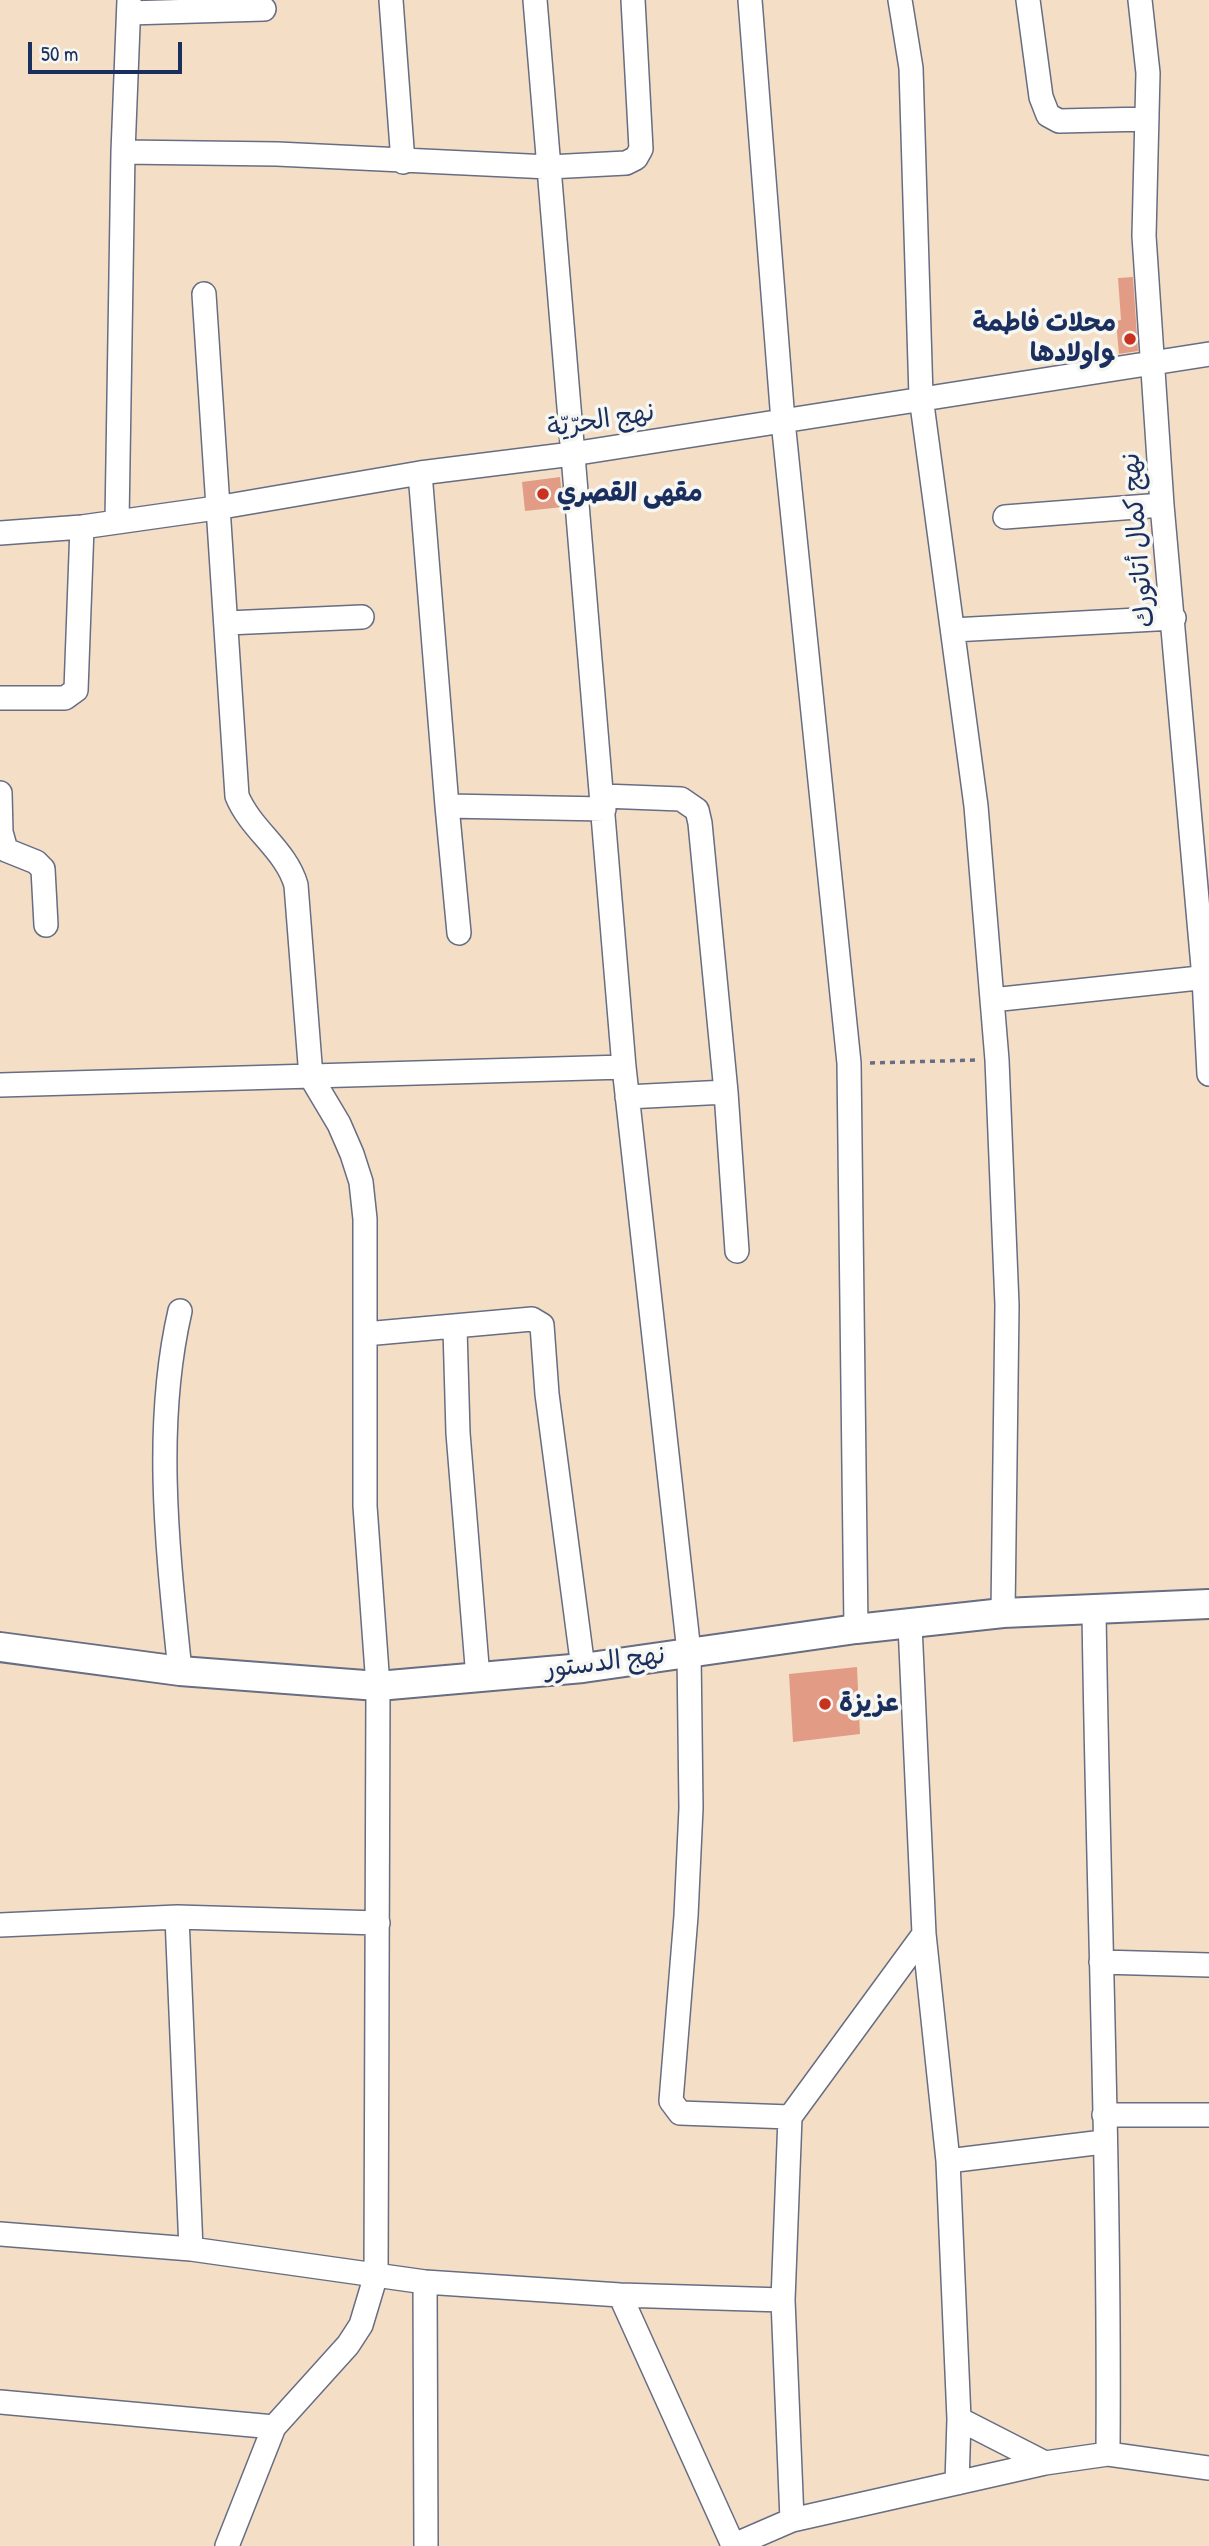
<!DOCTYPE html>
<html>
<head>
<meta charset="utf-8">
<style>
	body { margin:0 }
	#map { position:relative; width:1209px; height:2546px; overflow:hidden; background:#f4dfc6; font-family:"Patrick Hand",sans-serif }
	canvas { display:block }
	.scale { position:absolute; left:28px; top:42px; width:154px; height:32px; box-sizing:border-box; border:4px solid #1b2f5e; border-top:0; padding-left:9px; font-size:21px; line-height:24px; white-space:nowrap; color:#1b2f5e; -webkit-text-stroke:5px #f6f6f2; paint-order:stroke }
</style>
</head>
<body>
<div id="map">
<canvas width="1209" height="2546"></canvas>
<div class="scale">50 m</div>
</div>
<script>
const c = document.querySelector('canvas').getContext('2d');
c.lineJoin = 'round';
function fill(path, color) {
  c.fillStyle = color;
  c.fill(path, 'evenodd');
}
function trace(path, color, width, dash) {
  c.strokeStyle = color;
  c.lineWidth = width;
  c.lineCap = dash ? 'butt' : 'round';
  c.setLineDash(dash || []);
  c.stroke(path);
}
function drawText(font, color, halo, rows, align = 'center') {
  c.font = font + ' "Patrick Hand","Playpen Sans Arabic",sans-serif';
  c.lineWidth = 7;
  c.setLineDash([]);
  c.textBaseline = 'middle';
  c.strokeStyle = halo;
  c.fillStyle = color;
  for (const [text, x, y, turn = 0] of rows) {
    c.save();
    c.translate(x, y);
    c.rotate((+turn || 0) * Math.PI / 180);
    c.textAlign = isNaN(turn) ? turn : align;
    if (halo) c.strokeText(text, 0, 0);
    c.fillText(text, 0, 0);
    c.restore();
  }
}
fill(new Path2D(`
	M 1133,277 L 1138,351 L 1119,354 L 1116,321 L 1121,320 L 1118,278 Z
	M 560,477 L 563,507 L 525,511 L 522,482 Z
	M 857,1667 L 860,1734 L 793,1742 L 789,1674 Z`), '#e29c85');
const minor = new Path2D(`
	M 391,0 L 403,162
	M 535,0 L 624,1067 L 689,1652 L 691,1808 L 686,1916 L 671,2101 L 680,2113 L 790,2117
	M 750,0 L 783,421 L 849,1063 L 856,1629
	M 900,0 L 911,68 L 921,397 L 976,806 L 997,1060 L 1007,1305 L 1003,1613
	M 1028,0 L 1041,97 L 1048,115 L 1059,121 L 1147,119
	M 1140,0 L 1148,73 L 1144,236 L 1162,505 L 1204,978 L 1209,1074
	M 129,13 L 264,9
	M 123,152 L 277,154 L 549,167 L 626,163 L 636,158 L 641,149 L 633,0
	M 204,294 L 237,796 C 251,830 286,850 296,885 L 311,1077 L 339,1124 L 352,1154 L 361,1182 L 365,1219 L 365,1506 L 378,1686 L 376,2275 L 361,2325 L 348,2345 L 274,2427 L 227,2546
	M 420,473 L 447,806
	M 1005,517 L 1162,505
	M 117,521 L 123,152 L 129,0
	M 0,533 L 82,527 L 216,508 L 420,473 L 572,454 L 1209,354
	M 227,623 L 362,617
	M 953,630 L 1174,618
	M 0,698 L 65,698 L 76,690 L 82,527
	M 0,793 L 1,832 L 6,850 L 36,862 L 43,869 L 46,925
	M 603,796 L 681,799 L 697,810 L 700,823 L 726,1092 L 737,1251
	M 459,933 L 447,806 L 604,809
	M 992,1000 L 1209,977
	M 0,1085 L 624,1067
	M 627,1097 L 726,1092
	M 455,1328 L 458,1433 L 478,1678
	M 365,1334 L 532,1319 L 542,1325 L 547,1394 L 583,1668
	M 1094,1611 C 1098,1892 1110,2173 1108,2454
	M 910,1625 L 924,1934 L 948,2161 L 959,2419 L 957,2483
	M 180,1671 C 168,1553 153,1428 180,1311
	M 177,1917 L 191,2249
	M 0,1925 L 177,1917 L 378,1923
	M 1101,1962 L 1209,1965
	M 1104,2115 L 1209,2115
	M 948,2161 L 1103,2142
	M 0,2234 L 191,2249 L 425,2282 L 620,2295 L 783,2300
	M 425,2282 L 426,2546
	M 620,2295 L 733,2545
	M 0,2402 L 274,2427
	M 959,2419 L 1045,2463
	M 792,2520 L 783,2300 L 790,2117 L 924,1934
	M 732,2546 L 792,2520 L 1045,2463 L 1108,2454 L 1209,2468`);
const tertiary = new Path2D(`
	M 0,1647 L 180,1671 L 378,1686 L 583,1668 L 856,1629 L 1003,1613 L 1209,1604`);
trace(minor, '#676d82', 26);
trace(tertiary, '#676d82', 32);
trace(new Path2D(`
	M 870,1063 L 977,1060`), '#676d82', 3.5, [5, 5]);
trace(minor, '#fff', 23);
trace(tertiary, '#fff', 28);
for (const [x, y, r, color] of [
	[1130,339,7,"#c8321e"],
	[543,494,7,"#c8321e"],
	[825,1704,7,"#c8321e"]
]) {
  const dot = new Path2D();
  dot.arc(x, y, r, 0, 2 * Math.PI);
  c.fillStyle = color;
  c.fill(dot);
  trace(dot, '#f6f6f2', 2.5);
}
drawText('bold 26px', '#1b2f5e', '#f6f6f2', [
	["محلات فاطمة",1116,324,"right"],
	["واولادها",1116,354,"right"],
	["مقهى القصري",557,494],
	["عزيزة",839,1704]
], 'left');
drawText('26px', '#1b2f5e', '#f6f6f2', [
	["نهج الحرّيّة",601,421,-9],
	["نهج كمال أتاتورك",1139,540,-95],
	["نهج الدستور",605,1663,-7]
]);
</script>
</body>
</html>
